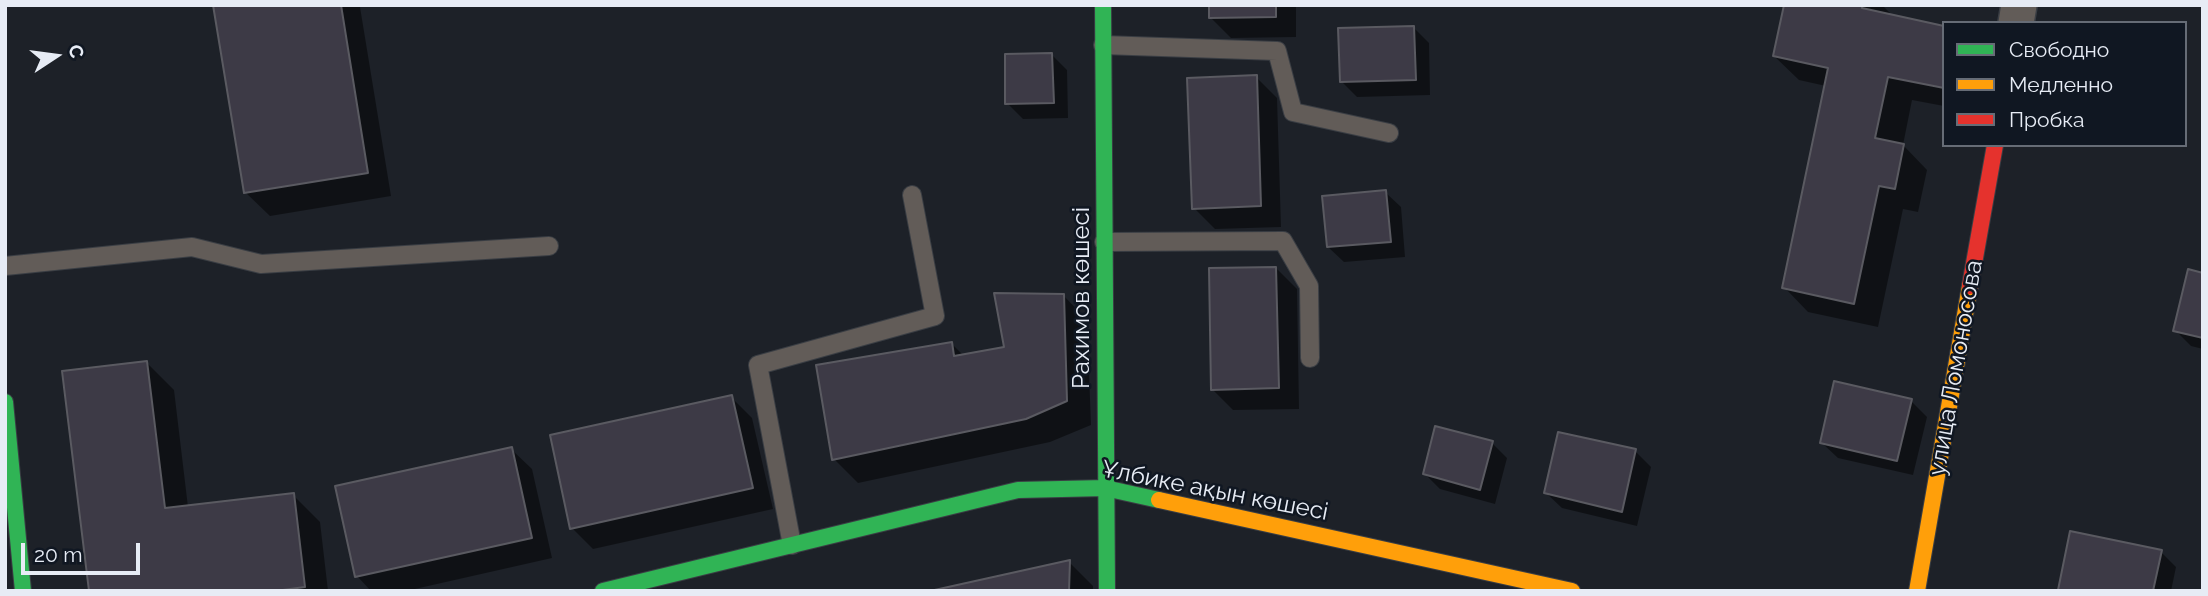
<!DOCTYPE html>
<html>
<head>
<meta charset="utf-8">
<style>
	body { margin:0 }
	#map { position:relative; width:2208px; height:596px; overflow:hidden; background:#1d2128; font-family:Raleway,sans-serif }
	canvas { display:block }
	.frame { position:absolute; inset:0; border:7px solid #e7ecf5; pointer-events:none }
	.legend { position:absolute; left:1942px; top:21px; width:245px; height:126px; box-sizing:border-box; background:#101722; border:2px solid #666c76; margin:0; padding:9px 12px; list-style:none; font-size:21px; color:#e7ecf5 }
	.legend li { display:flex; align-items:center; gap:14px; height:35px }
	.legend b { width:35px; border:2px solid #666c76 }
	.north { position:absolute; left:21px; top:21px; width:70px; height:70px; -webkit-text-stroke:5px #101722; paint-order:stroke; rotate:77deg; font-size:19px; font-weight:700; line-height:28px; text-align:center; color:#e7ecf5 }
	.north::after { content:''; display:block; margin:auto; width:24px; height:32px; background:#e7ecf5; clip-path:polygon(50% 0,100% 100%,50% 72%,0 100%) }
	.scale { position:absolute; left:21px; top:543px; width:119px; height:32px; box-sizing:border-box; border:4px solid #e7ecf5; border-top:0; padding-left:9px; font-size:21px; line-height:24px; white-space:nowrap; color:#e7ecf5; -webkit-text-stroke:5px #101722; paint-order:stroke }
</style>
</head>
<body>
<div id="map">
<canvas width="2208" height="596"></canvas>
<div class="frame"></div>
<ul class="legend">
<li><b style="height:9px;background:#30b455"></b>Свободно</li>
<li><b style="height:9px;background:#ff9f0a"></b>Медленно</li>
<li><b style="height:9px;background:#e5322d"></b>Пробка</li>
</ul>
<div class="north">С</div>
<div class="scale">20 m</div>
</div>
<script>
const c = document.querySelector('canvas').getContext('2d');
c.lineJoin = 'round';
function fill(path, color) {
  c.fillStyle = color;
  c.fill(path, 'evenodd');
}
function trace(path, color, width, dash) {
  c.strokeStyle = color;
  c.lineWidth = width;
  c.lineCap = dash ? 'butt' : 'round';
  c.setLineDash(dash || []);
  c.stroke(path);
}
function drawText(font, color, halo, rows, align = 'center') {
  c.font = font + ' Raleway,sans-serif';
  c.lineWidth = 5;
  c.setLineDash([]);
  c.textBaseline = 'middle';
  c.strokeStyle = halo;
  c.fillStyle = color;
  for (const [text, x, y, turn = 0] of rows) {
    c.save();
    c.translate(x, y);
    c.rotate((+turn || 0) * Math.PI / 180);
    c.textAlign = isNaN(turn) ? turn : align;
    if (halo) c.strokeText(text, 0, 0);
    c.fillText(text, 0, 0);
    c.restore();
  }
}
fill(new Path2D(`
	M 215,5 L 358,5 L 360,7 L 391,196 L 270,216 L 245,192 Z
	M 960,5 L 1083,5 L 1083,7 L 961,7 Z
	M 1210,5 L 1296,5 L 1296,37 L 1231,38 L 1210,17 Z
	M 1785,5 L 1882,5 L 1890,13 L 1889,16 L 1944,28 L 1944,106 L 1912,100 L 1903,145 L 1927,170 L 1918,212 L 1903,209 L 1878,327 L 1808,312 L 1784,287 L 1826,86 L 1799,80 L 1774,56 Z
	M 1413,27 L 1429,43 L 1430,95 L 1357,97 L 1341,81 Z
	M 1052,55 L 1067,70 L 1068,118 L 1023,119 L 1007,103 Z
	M 1256,77 L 1277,98 L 1281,227 L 1215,229 L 1194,208 Z
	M 1385,192 L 1401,207 L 1405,257 L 1344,262 L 1328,247 Z
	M 1276,268 L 1297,289 L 1299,409 L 1233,410 L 1212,389 Z
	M 2203,275 L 2203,349 L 2191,346 L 2175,330 Z
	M 1063,295 L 1087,320 L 1091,425 L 1050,442 L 858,483 L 834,459 L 951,343 L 964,356 L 1006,349 Z
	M 147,363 L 174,390 L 188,507 L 293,495 L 320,522 L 328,591 L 91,591 Z
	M 731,397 L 752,418 L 773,509 L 593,549 L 572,528 Z
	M 1911,401 L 1927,417 L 1913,475 L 1838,458 L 1822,443 Z
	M 1492,443 L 1507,458 L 1495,504 L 1440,489 L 1425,474 Z
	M 511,449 L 532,469 L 552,558 L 406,591 L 371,591 L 357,576 Z
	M 1635,451 L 1651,467 L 1637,526 L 1562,508 L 1546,493 Z
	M 2161,552 L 2176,567 L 2171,591 L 2060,590 Z
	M 1069,562 L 1093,586 L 1093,591 L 938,591 Z`), '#0007');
const building = new Path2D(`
	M 213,5 L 341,5 L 368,173 L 244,193 Z
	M 1209,5 L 1276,5 L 1276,17 L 1209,18 Z
	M 1784,5 L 1862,5 L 1862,8 L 1944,26 L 1944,88 L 1888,77 L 1875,138 L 1904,144 L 1895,189 L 1879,186 L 1854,304 L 1782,288 L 1828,68 L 1773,56 Z
	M 1414,26 L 1416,80 L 1340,82 L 1338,28 Z
	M 1052,53 L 1054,103 L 1005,104 L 1005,54 Z
	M 1257,75 L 1261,206 L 1192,209 L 1187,78 Z
	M 1386,190 L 1391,242 L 1327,247 L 1322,196 Z
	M 1276,267 L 1279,388 L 1211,390 L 1209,268 Z
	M 2188,269 L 2203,273 L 2203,338 L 2173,331 Z
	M 994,293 L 1064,294 L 1067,401 L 1026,419 L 832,460 L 816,365 L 952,342 L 954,356 L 1004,347 Z
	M 147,361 L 165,508 L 294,493 L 305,587 L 275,591 L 89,591 L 62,371 Z
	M 1834,381 L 1912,399 L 1897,461 L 1820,443 Z
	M 732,395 L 753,488 L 570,529 L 550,435 Z
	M 1435,426 L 1493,441 L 1480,490 L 1423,474 Z
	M 1558,432 L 1636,449 L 1622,512 L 1544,493 Z
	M 512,447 L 532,538 L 355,577 L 335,486 Z
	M 2070,531 L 2162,550 L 2153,591 L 2058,590 Z
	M 1070,560 L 1069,591 L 930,591 Z`);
fill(building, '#3d3a46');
trace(building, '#5a5a61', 2);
const lane = new Path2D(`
	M 1103,45 L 1277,51 L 1293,112 L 1389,133
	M 1104,242 L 1283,241 L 1309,286 L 1310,358
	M 5,266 L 192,247 L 261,264 L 549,246
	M 792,545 L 758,365 L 935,316 L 912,195`);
const street = new Path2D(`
	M 2016,23 L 2019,5`);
const fast = new Path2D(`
	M 1103,5 L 1107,591
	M 5,402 L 23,591
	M 603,591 L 1018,490 L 1105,488 L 1159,500`);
const slow = new Path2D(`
	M 1159,500 L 1572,591
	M 1917,591 L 1970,286`);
const jam = new Path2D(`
	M 1970,286 L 1995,145`);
trace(lane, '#3a3e44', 20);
trace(street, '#3a3e44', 38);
trace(fast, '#3a3e44', 18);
trace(slow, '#3a3e44', 18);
trace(jam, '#3a3e44', 18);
trace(lane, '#625c58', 18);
trace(street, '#625c58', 35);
trace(fast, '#30b455', 16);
trace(slow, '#ff9f0a', 16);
trace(jam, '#e5322d', 16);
drawText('24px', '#e7ecf5', '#101722', [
	["Рахимов көшесі",1082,298,-90],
	["улица Ломоносова",1956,368,-80],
	["Ұлбике ақын көшесі",1215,491,11]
]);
</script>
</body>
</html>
